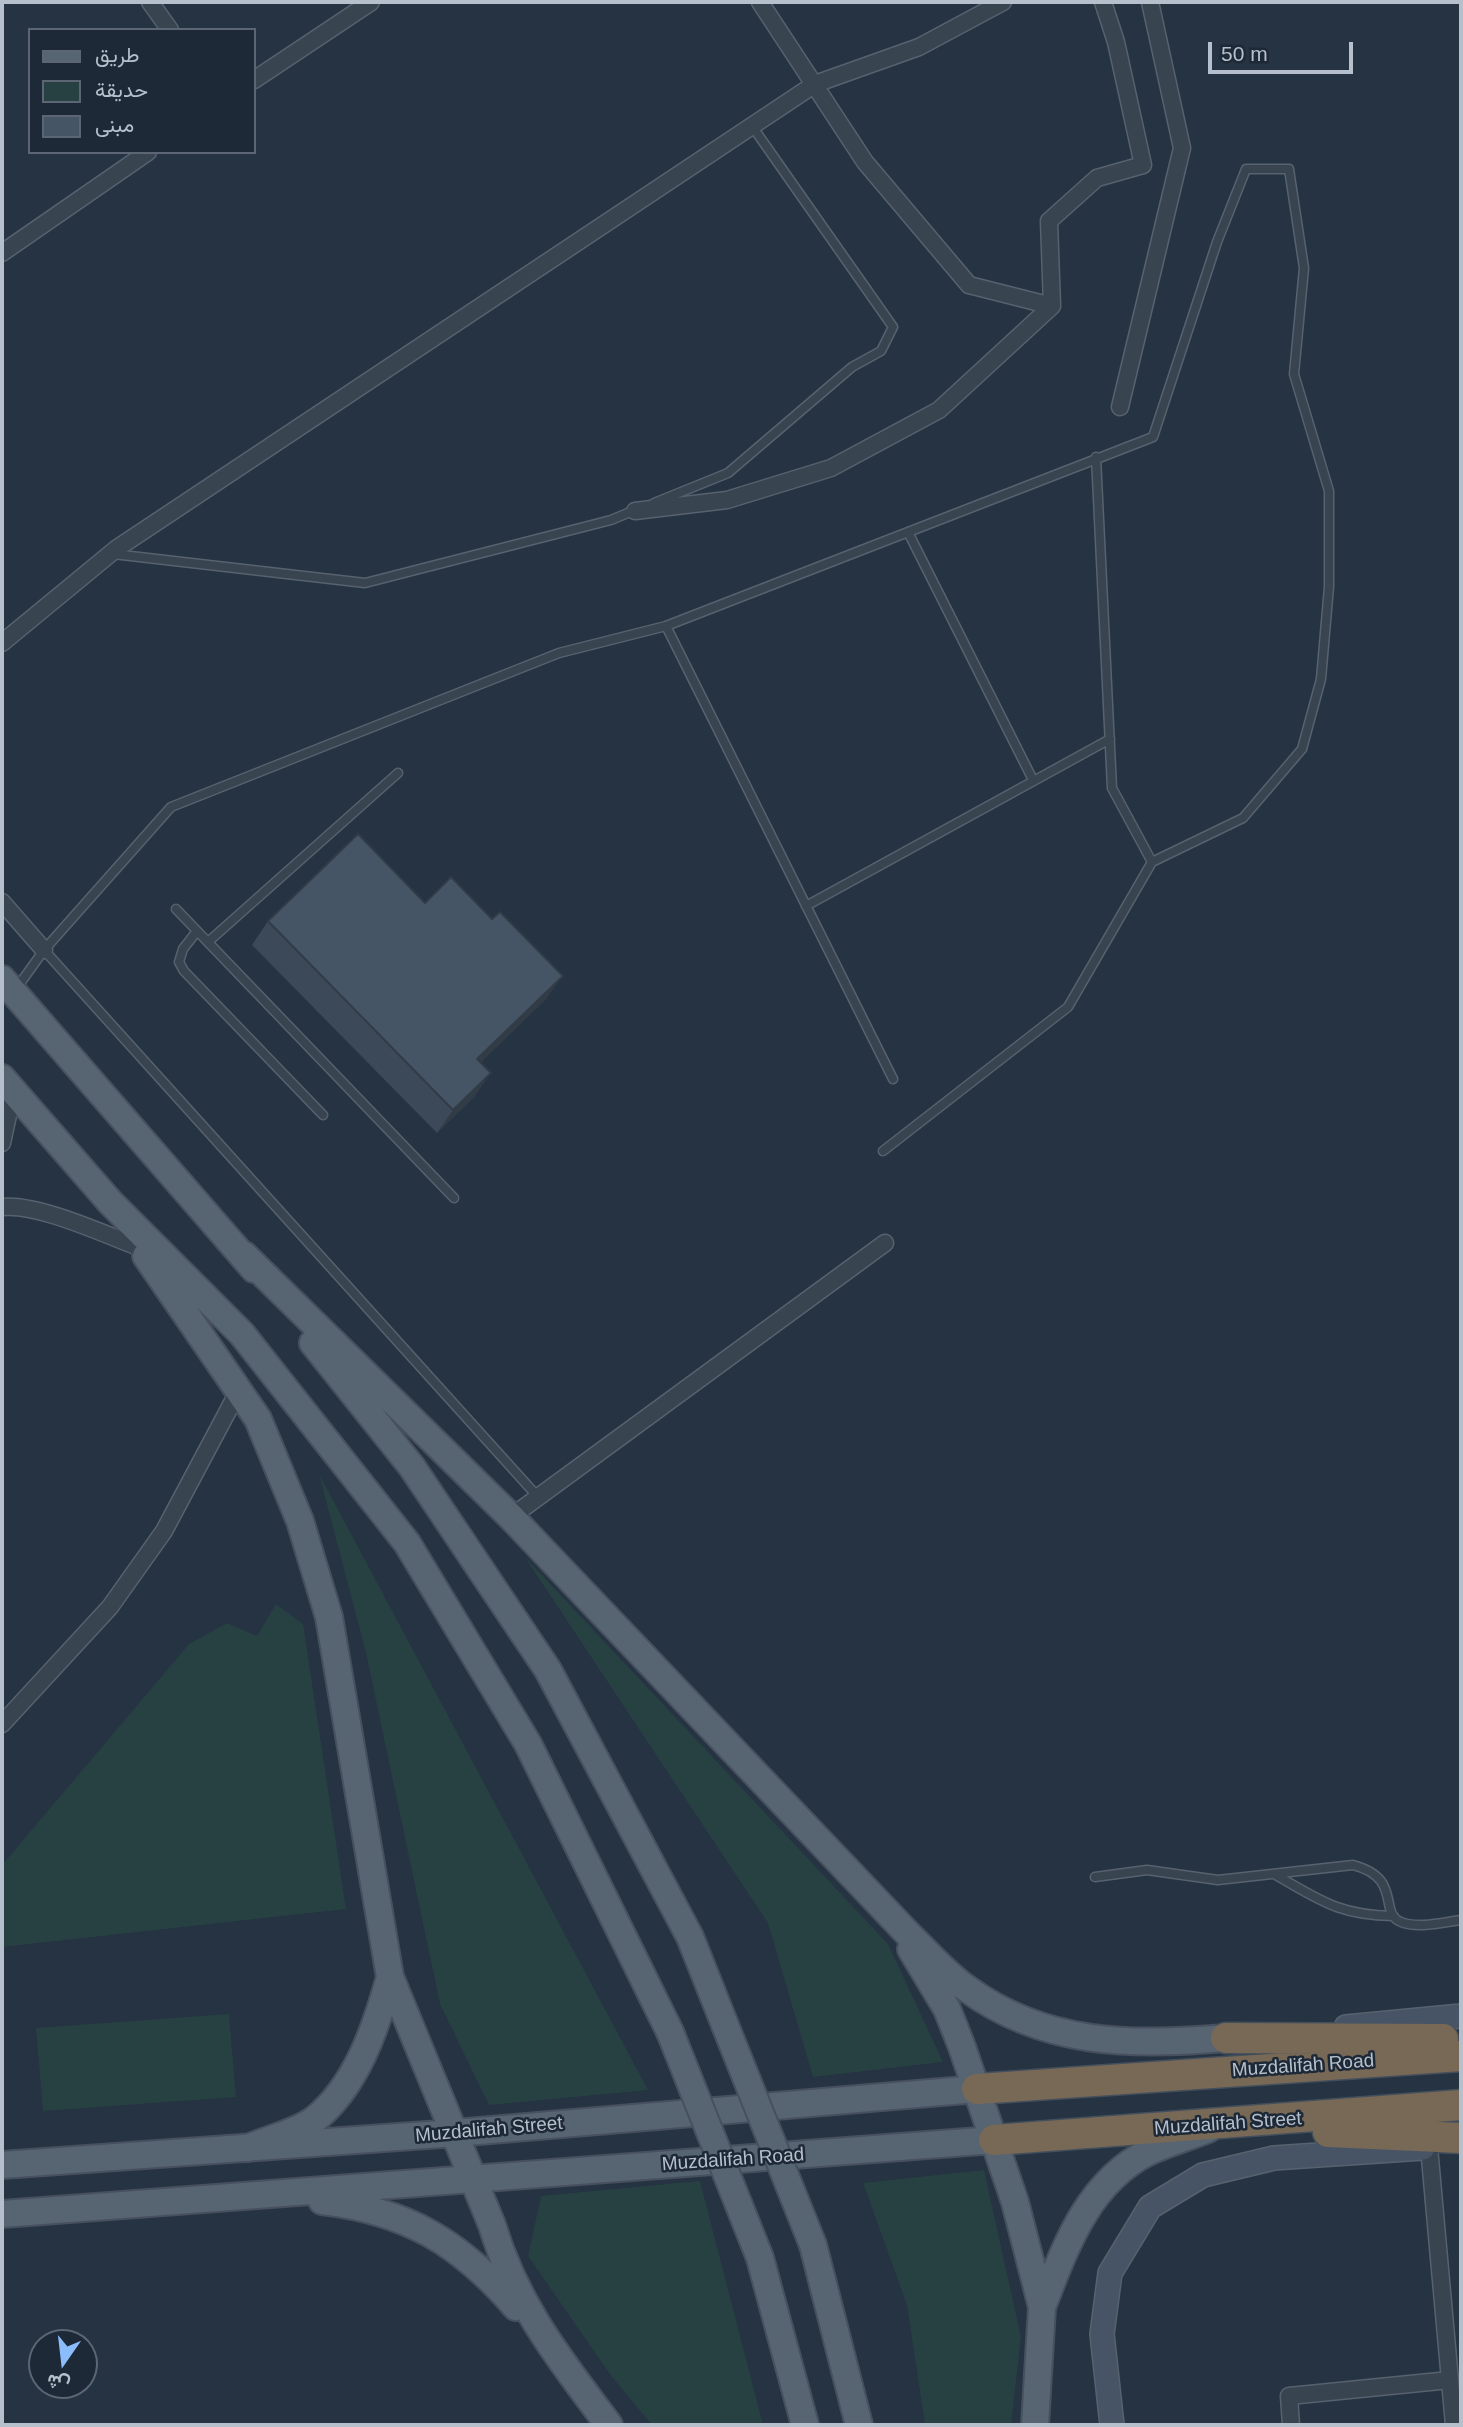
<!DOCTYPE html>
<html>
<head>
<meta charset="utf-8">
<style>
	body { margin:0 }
	#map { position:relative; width:1463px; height:2427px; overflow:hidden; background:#253342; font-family:Helvetica,Vazirmatn,sans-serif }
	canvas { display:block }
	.frame { position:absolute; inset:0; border:4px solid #b6bfcc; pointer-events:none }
	.legend { position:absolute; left:28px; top:28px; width:228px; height:126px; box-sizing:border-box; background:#1e2937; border:2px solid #5b6573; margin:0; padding:9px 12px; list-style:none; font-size:21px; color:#b6bfcc }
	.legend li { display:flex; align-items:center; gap:14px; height:35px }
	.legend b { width:35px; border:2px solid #5b6573 }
	.north { position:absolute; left:28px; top:2329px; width:70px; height:70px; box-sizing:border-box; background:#1e2937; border:2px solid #5b6573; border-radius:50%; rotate:194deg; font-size:19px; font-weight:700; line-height:28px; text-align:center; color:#b6bfcc }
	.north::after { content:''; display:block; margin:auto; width:24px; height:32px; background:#8bbcfc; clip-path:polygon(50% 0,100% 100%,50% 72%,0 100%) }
	.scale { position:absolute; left:1208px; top:42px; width:145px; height:32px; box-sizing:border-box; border:4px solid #b6bfcc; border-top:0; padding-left:9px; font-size:21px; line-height:24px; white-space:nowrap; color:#b6bfcc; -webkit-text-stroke:5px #1e2937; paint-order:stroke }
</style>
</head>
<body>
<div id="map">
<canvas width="1463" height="2427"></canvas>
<div class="frame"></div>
<ul class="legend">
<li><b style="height:9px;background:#576471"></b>طريق</li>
<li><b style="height:19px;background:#274143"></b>حديقة</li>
<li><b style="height:19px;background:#465566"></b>مبنى</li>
</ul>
<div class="north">ش</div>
<div class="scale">50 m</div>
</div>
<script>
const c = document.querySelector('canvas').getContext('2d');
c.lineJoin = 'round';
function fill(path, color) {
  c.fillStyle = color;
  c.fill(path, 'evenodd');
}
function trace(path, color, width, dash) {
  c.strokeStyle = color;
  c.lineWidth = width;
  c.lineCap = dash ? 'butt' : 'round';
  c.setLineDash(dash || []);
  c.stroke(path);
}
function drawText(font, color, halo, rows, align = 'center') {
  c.font = font + ' Helvetica,sans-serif';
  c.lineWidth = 5;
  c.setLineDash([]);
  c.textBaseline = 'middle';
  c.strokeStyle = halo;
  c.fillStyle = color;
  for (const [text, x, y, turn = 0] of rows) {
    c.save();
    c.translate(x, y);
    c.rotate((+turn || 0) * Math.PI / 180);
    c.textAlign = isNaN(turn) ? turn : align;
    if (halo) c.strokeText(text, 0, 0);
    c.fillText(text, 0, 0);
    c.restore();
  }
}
fill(new Path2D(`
	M 319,1474 L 648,2090 L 489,2105 L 440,2004 L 366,1653 Z
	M 524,1556 L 888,1944 L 943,2062 L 813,2077 L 768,1923 Z
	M 276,1604 L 303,1624 L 346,1909 L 2,1947 L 2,1865 L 189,1644 L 227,1623 L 257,1636 Z
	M 229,2014 L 236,2097 L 43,2111 L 36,2028 Z
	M 984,2170 L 1021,2337 L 1011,2425 L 925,2425 L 907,2305 L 863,2183 Z
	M 699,2181 L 700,2181 L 763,2425 L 652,2425 L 612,2377 L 528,2256 L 541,2196 Z`), '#274143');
const lane = new Path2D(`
	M 1096,457 L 1112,788 L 1152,862
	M 654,503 L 728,473 L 852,367 L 881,351 L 893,327 L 752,126
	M 909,534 L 1033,780
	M 113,554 L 365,583 L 611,520 L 635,510
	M 666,626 L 893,1079
	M 806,906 L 1110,739
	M 176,909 L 454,1198
	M 197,931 L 183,949 L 179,962 L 184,971 L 323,1115
	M 208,942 L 398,773
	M 44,950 L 538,1497
	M 16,989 L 44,950 L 171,807 L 559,653 L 666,626 L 1153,437 L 1217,242 L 1246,169 L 1289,169 L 1304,268 L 1294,374 L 1329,491 L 1329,587 L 1321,679 L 1302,749 L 1243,818 L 1152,862 L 1068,1007 L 883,1151
	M 1274,1874 C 1320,1900 1338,1915 1393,1916
	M 1095,1877 L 1147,1870 L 1218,1880 L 1353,1865 C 1403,1878 1378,1913 1401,1922 C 1418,1929 1444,1922 1461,1920`);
const street = new Path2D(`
	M 150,2 L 170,30
	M 760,2 L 865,162 L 969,285 L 1052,306
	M 254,80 L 371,2
	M 2,253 L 148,152
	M 1120,407 L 1182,148 L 1150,2
	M 635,511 L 727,500 L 831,468 L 939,410 L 1052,306 L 1049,221 L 1097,178 L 1143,165 L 1116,42 L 1103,2
	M 2,643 L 116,549 L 815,84 L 919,47 L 1003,2
	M 2,902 L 44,950
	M 2,1143 L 13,1092
	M 2,1207 C 38,1203 106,1235 141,1248
	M 511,1517 L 885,1243
	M 2,1724 L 110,1607 L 164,1531 L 239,1390
	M 1429,2147 L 1454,2425
	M 1291,2425 L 1289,2396 L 1450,2380`);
const secondary = new Path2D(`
	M 1346,2027 L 1461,2016
	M 1112,2425 L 1102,2334 L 1110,2273 L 1150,2207 L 1203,2175 L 1274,2158 L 1423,2148`);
const primary = new Path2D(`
	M 2,979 L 254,1269
	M 2,1078 L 110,1202 L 242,1334 L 407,1543 L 528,1744 L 670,2032
	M 244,1255 L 511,1517 L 911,1937 C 929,1954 946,1974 966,1988 C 1045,2046 1133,2046 1226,2038
	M 146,1256 L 258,1419 L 300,1521 L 329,1617 L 390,1977 C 376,2027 357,2086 314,2120 C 296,2133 268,2139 248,2148
	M 313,1343 L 412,1467 L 548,1670 L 690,1937 L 725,2025
	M 911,1949 L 947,2009 L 962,2047 L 1015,2202 L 1042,2307 L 1035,2425
	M 390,1977 L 492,2225 C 516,2305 560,2360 609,2425
	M 2,2165 L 455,2133 L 977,2089
	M 322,2201 C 408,2211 460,2243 516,2307
	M 2,2214 L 994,2140
	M 813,2245 L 859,2425
	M 760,2258 L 805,2425
	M 1042,2307 C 1065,2248 1087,2183 1148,2152 C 1167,2143 1189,2137 1208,2129`);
const highway = new Path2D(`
	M 1226,2038 L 1443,2039
	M 977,2089 L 1461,2056
	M 1328,2132 L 1461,2138
	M 994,2140 L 1461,2105`);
trace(lane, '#57626f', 11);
trace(street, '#57626f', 19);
trace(secondary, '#57626f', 26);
trace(primary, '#46505e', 30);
trace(highway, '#444f5c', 33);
trace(lane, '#394451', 8);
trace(street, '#394451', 16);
trace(secondary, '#475465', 23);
trace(primary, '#576471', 26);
trace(highway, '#786956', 30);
const primaryBridge = new Path2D(`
	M 725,2025 L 813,2245
	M 670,2032 L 760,2258`);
trace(primaryBridge, '#46505e', 30, []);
trace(primaryBridge, '#576471', 26);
fill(new Path2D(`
	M 425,903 L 546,999 L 481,1062 L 475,1096 L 437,1133 L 252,945 L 268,921 Z`), '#3c4958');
fill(new Path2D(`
	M 563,976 L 546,999 L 461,1082 L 477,1059 Z
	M 491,1073 L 475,1096 L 437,1133 L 453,1110 Z`), '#313c47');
const building = new Path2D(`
	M 358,834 L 425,903 L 451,877 L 492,919 L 500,912 L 563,976 L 477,1059 L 491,1073 L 453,1110 L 268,921 Z`);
fill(building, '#465566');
trace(building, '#313c47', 2);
drawText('19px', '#b6bfcc', '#1e2937', [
	["Muzdalifah Road",1303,2066,-4],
	["Muzdalifah Street",1228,2124,-4],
	["Muzdalifah Street",489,2130,-5],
	["Muzdalifah Road",733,2160,-4]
]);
</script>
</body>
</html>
